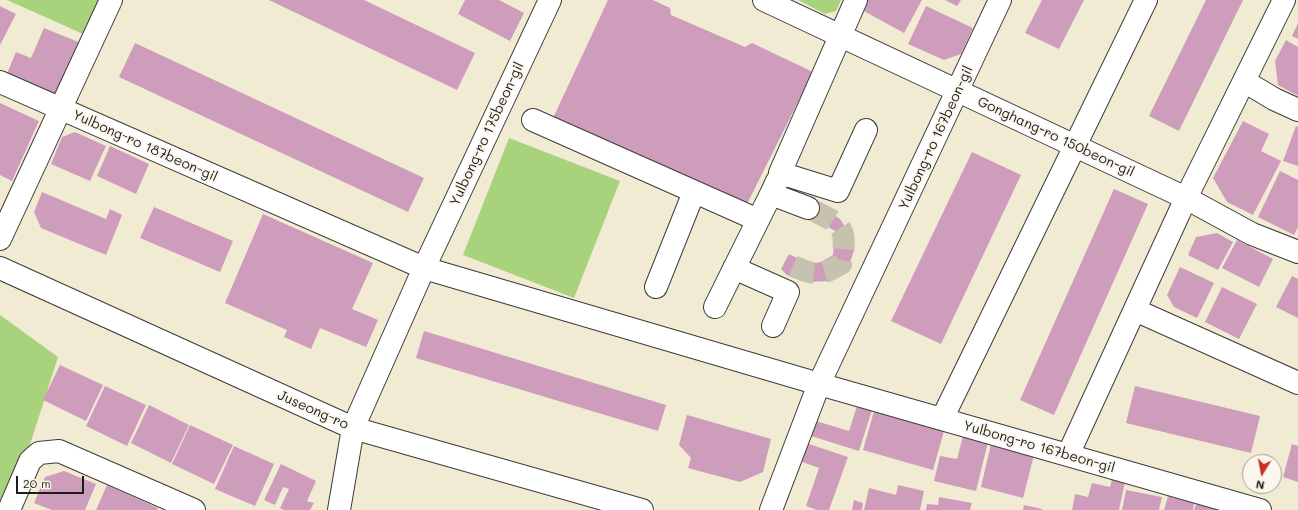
<!DOCTYPE html>
<html>
<head>
<meta charset="utf-8">
<style>
	body { margin:0 }
	#map { position:relative; width:1298px; height:510px; overflow:hidden; background:#f2ebd4; font-family:Mali,sans-serif }
	canvas { display:block }
	.north { position:absolute; left:1242px; top:454px; width:40px; height:40px; box-sizing:border-box; background:#fbf7ec; border:1px solid #a29f99; border-radius:50%; rotate:190deg; font-size:11px; font-weight:700; line-height:16px; text-align:center; color:#1c1c1c }
	.north::after { content:''; display:block; margin:auto; width:14px; height:18px; background:#c8321e; clip-path:polygon(50% 0,100% 100%,50% 72%,0 100%) }
	.scale { position:absolute; left:16px; top:476px; width:68px; height:18px; box-sizing:border-box; border:2px solid #1c1c1c; border-top:0; padding-left:5px; font-size:12px; line-height:14px; white-space:nowrap; color:#1c1c1c; -webkit-text-stroke:3px #fbf7ec; paint-order:stroke }
</style>
</head>
<body>
<div id="map">
<canvas width="1298" height="510"></canvas>
<div class="north">N</div>
<div class="scale">20 m</div>
</div>
<script>
const c = document.querySelector('canvas').getContext('2d');
c.lineJoin = 'round';
function fill(path, color) {
  c.fillStyle = color;
  c.fill(path, 'evenodd');
}
function trace(path, color, width, dash) {
  c.strokeStyle = color;
  c.lineWidth = width;
  c.lineCap = dash ? 'butt' : 'round';
  c.setLineDash(dash || []);
  c.stroke(path);
}
function drawText(font, color, halo, rows, align = 'center') {
  c.font = font + ' Mali,sans-serif';
  c.lineWidth = 4;
  c.setLineDash([]);
  c.textBaseline = 'middle';
  c.strokeStyle = halo;
  c.fillStyle = color;
  for (const [text, x, y, turn = 0] of rows) {
    c.save();
    c.translate(x, y);
    c.rotate((+turn || 0) * Math.PI / 180);
    c.textAlign = isNaN(turn) ? turn : align;
    if (halo) c.strokeText(text, 0, 0);
    c.fillText(text, 0, 0);
    c.restore();
  }
}
fill(new Path2D(`
	M 7,0 L 99,0 L 83,34 Z
	M 798,0 L 841,0 L 836,11 L 825,14 Z
	M 509,138 L 620,181 L 574,298 L 463,255 Z
	M 0,315 L 58,357 L 9,510 L 0,510 Z`), '#a9d27d');
fill(new Path2D(`
	M 269,0 L 364,0 L 475,53 L 457,90 Z
	M 465,0 L 499,0 L 524,13 L 510,41 L 458,14 Z
	M 608,0 L 653,0 L 670,8 L 671,15 L 745,47 L 752,43 L 813,72 L 745,208 L 557,126 L 554,116 Z
	M 867,0 L 922,0 L 904,33 L 862,10 Z
	M 945,0 L 961,0 L 957,6 Z
	M 1042,0 L 1084,0 L 1059,49 L 1025,33 Z
	M 1206,0 L 1243,0 L 1179,131 L 1149,116 Z
	M 0,6 L 16,14 L 0,45 Z
	M 926,6 L 973,28 L 961,54 L 944,60 L 908,44 Z
	M 1298,23 L 1298,39 L 1292,36 Z
	M 44,28 L 81,43 L 57,99 L 6,76 L 16,52 L 31,58 Z
	M 1286,40 L 1298,47 L 1298,96 L 1278,85 L 1275,61 Z
	M 135,43 L 424,178 L 408,212 L 119,77 Z
	M 0,103 L 39,121 L 12,181 L 0,175 Z
	M 1243,121 L 1269,134 L 1261,151 L 1281,161 L 1253,215 L 1227,202 L 1213,178 Z
	M 1296,126 L 1298,127 L 1298,166 L 1283,161 Z
	M 75,132 L 106,146 L 90,181 L 51,164 L 62,137 Z
	M 110,146 L 149,164 L 136,194 L 97,176 Z
	M 972,152 L 1021,175 L 941,344 L 891,321 Z
	M 1280,171 L 1298,180 L 1298,227 L 1294,235 L 1258,217 Z
	M 1114,189 L 1148,204 L 1054,415 L 1020,400 Z
	M 42,192 L 106,219 L 110,209 L 122,215 L 106,255 L 41,228 L 34,212 Z
	M 815,204 L 840,219 L 850,235 L 854,250 L 848,269 L 831,281 L 805,282 L 787,275 L 781,269 L 789,254 L 809,264 L 821,262 L 833,255 L 835,231 L 808,215 Z
	M 154,207 L 233,241 L 220,272 L 140,238 Z
	M 263,214 L 373,263 L 352,309 L 378,320 L 366,347 L 320,328 L 311,349 L 284,337 L 287,330 L 225,303 Z
	M 1217,233 L 1233,242 L 1218,270 L 1188,255 L 1196,237 Z
	M 1237,240 L 1273,259 L 1259,287 L 1222,268 Z
	M 1180,267 L 1214,283 L 1197,318 L 1174,307 L 1167,295 Z
	M 1292,276 L 1298,279 L 1298,318 L 1276,307 Z
	M 1222,287 L 1257,304 L 1239,339 L 1205,322 Z
	M 424,331 L 666,405 L 658,431 L 416,358 Z
	M 60,365 L 103,385 L 86,421 L 43,400 Z
	M 105,386 L 146,405 L 127,446 L 86,426 Z
	M 1135,386 L 1260,416 L 1251,453 L 1126,423 Z
	M 149,405 L 189,425 L 171,463 L 131,443 Z
	M 857,406 L 872,410 L 859,451 L 811,436 L 816,421 L 849,431 Z
	M 874,411 L 944,431 L 933,470 L 863,450 Z
	M 687,415 L 771,439 L 763,472 L 740,482 L 688,468 L 691,458 L 679,445 Z
	M 190,425 L 233,445 L 214,484 L 172,464 Z
	M 963,436 L 988,442 L 976,491 L 934,481 L 940,456 L 957,459 Z
	M 800,441 L 848,457 L 829,510 L 817,510 L 806,506 L 819,468 L 794,459 Z
	M 991,444 L 1034,455 L 1023,498 L 981,487 Z
	M 1292,444 L 1298,446 L 1298,482 L 1283,477 Z
	M 234,446 L 274,464 L 255,506 L 215,489 Z
	M 281,464 L 316,481 L 307,501 L 314,503 L 310,510 L 284,510 L 280,508 L 289,489 L 283,487 L 275,505 L 264,500 Z
	M 64,471 L 96,484 L 85,510 L 52,510 L 34,503 L 45,477 Z
	M 1112,479 L 1125,482 L 1119,510 L 1072,510 L 1075,494 L 1088,497 L 1092,483 L 1110,487 Z
	M 107,485 L 158,508 L 157,510 L 96,510 Z
	M 898,485 L 924,491 L 920,510 L 864,510 L 869,488 L 896,495 Z
	M 1126,490 L 1162,497 L 1159,510 L 1122,510 Z
	M 1168,496 L 1194,503 L 1193,510 L 1164,510 Z
	M 939,497 L 972,503 L 970,510 L 926,510 L 927,504 L 938,505 Z
	M 854,500 L 863,503 L 862,510 L 852,510 Z
	M 1196,504 L 1219,509 L 1219,510 L 1194,510 Z
	M 1024,505 L 1042,509 L 1042,510 L 1023,510 Z`), '#ce9dbb');
trace(new Path2D(`
	M 793,266 C 814,275 820,277 841,264 C 849,225 841,224 808,208`), '#c7c2af', 22, [22, 11]);
const minor = new Path2D(`
	M 764,0 L 1186,198 L 1252,234 L 1298,252
	M 856,0 L 780,173 L 838,191 L 866,130
	M 1244,81 L 1274,99 L 1298,110
	M 0,82 L 424,268 L 819,384 L 1260,510
	M 533,120 L 758,220
	M 777,181 L 771,194 L 808,208
	M 0,239 L 111,0
	M 0,268 L 353,428 L 642,510
	M 734,268 L 788,292 L 773,326
	M 656,287 L 694,192
	M 715,307 L 771,194
	M 1135,310 L 1298,383
	M 942,419 L 1146,0
	M 1068,455 L 1186,198 L 1284,0
	M 9,510 L 30,461 L 39,453 L 59,451 L 194,510
	M 339,510 L 353,428 L 424,268 L 550,0
	M 771,510 L 819,384 L 1000,0`);
trace(minor, '#3c3b38', 24);
trace(minor, '#fff', 22);
drawText('14px', '#1c1c1c', '#fbf7ec', [
	["Yulbong-ro 175beon-gil",487,134,-65],
	["Gonghang-ro 150beon-gil",1056,137,25],
	["Yulbong-ro 167beon-gil",936,138,-65],
	["Yulbong-ro 187beon-gil",145,146,24],
	["Juseong-ro",313,410,24],
	["Yulbong-ro 167beon-gil",1039,447,16]
]);
</script>
</body>
</html>
